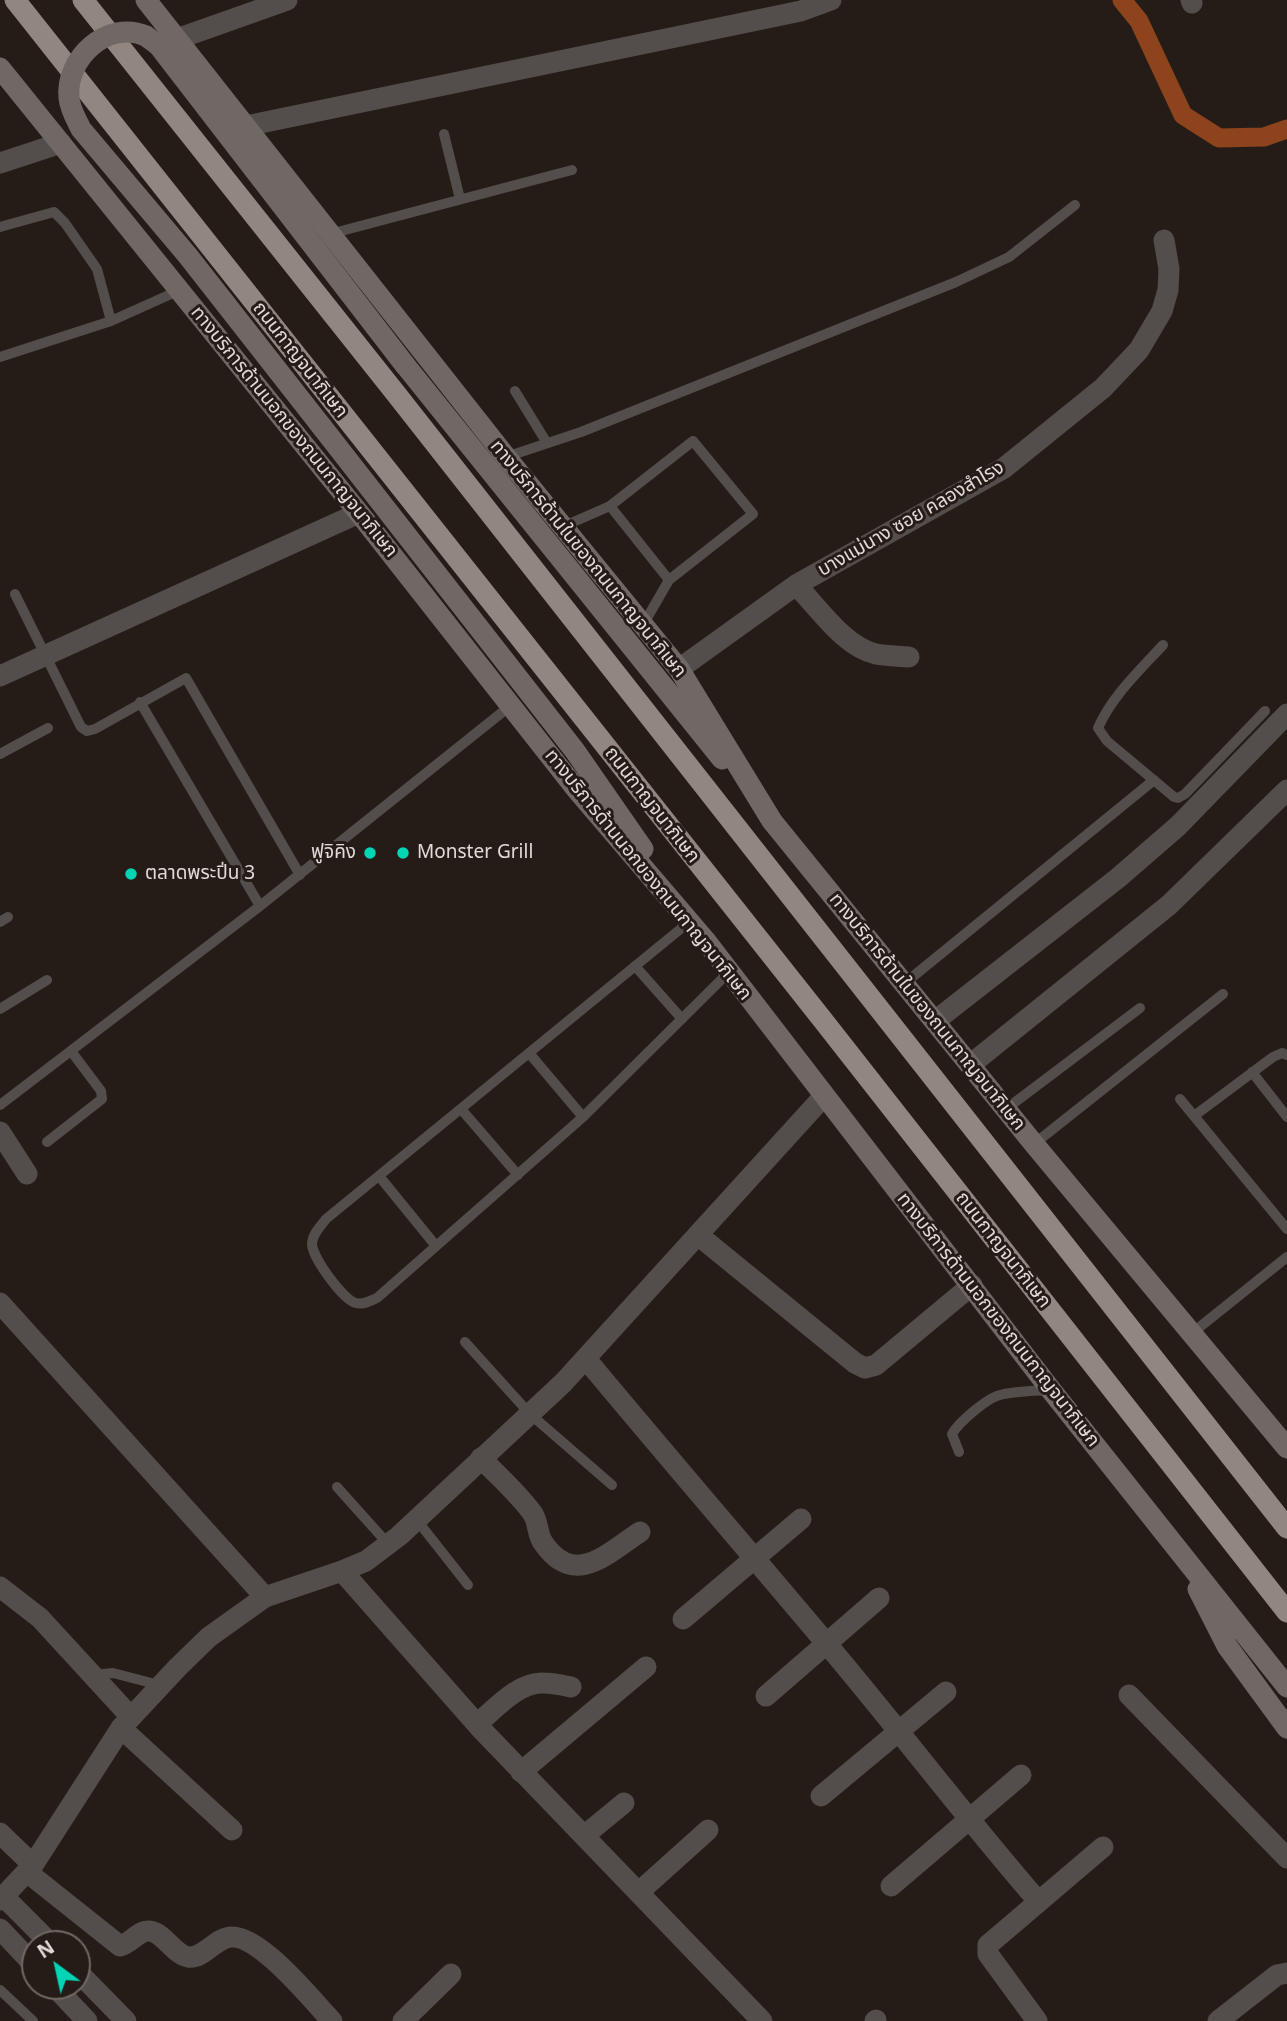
<!DOCTYPE html>
<html>
<head>
<meta charset="utf-8">
<style>
	body { margin:0 }
	#map { position:relative; width:1287px; height:2021px; overflow:hidden; background:#261c17; font-family:"Noto Sans",sans-serif }
	canvas { display:block }
	.north { position:absolute; left:21px; top:1930px; width:70px; height:70px; box-sizing:border-box; background:#261c17; border:2px solid #716864; border-radius:50%; rotate:327deg; font-size:19px; font-weight:700; line-height:28px; text-align:center; color:#e2dbd8 }
	.north::after { content:''; display:block; margin:auto; width:24px; height:32px; background:#02d5b6; clip-path:polygon(50% 0,100% 100%,50% 72%,0 100%) }
</style>
</head>
<body>
<div id="map">
<canvas width="1287" height="2021"></canvas>
<div class="north">N</div>
</div>
<script>
const c = document.querySelector('canvas').getContext('2d');
c.lineJoin = 'round';
function trace(path, color, width, dash) {
  c.strokeStyle = color;
  c.lineWidth = width;
  c.lineCap = dash ? 'butt' : 'round';
  c.setLineDash(dash || []);
  c.stroke(path);
}
function drawText(font, color, halo, rows, align = 'center') {
  c.font = font + ' "Noto Sans","Noto Sans Thai",sans-serif';
  c.lineWidth = 6;
  c.setLineDash([]);
  c.textBaseline = 'middle';
  c.strokeStyle = halo;
  c.fillStyle = color;
  for (const [text, x, y, turn = 0] of rows) {
    c.save();
    c.translate(x, y);
    c.rotate((+turn || 0) * Math.PI / 180);
    c.textAlign = isNaN(turn) ? turn : align;
    if (halo) c.strokeText(text, 0, 0);
    c.fillText(text, 0, 0);
    c.restore();
  }
}
trace(new Path2D(`
	M 1122,0 L 1139,21 L 1183,115 L 1219,138 L 1264,137 L 1287,129`), '#8d431c', 19);
trace(new Path2D(`
	M 444,134 L 460,199
	M 0,227 L 54,212 L 65,223 L 97,269 L 111,321 L 180,290
	M 330,234 L 572,170
	M 0,357 L 111,321
	M 515,391 L 547,443
	M 506,457 L 581,432 L 956,282 L 1009,257 L 1075,205
	M 610,506 L 669,580
	M 562,527 L 610,506 L 693,441 L 753,514 L 669,580 L 643,625
	M 15,594 L 81,727 L 87,731 L 95,729 L 186,678 L 300,875
	M 1163,645 C 1140,670 1112,696 1098,728 L 1107,741 L 1174,797 L 1178,798 L 1185,794 L 1265,711
	M 140,702 L 260,906
	M 0,754 L 48,728
	M 0,922 L 8,917
	M 689,922 L 326,1219 C 320,1227 313,1233 312,1243 C 311,1256 343,1300 356,1303 C 363,1305 370,1301 377,1298 L 583,1117 L 729,972
	M 635,966 L 682,1019
	M 905,983 L 1154,780
	M 0,1009 L 47,980
	M 529,1053 L 583,1117
	M 1252,1072 L 1287,1117
	M 1180,1099 L 1287,1229
	M 0,1105 L 260,906 L 510,706
	M 461,1109 L 518,1175
	M 1006,1109 L 1140,1008
	M 1194,1116 L 1273,1057 L 1282,1053 L 1287,1055
	M 47,1142 L 102,1099 L 101,1091 L 71,1051
	M 1034,1144 L 1223,994
	M 379,1176 L 436,1246
	M 1191,1334 L 1287,1257
	M 465,1342 L 530,1414 L 612,1485
	M 959,1452 L 952,1434 C 959,1422 987,1398 1000,1395 C 1016,1391 1035,1391 1051,1390
	M 337,1487 L 389,1545
	M 416,1519 L 468,1585
	M 94,1675 L 113,1673 L 159,1685
	M 0,1990 L 33,2021`), '#534e4b', 10);
trace(new Path2D(`
	M 1191,0 L 1192,3
	M 177,39 L 287,0
	M 246,126 L 801,11 L 831,0
	M 0,163 L 61,143
	M 796,585 C 818,607 844,647 876,654 C 886,656 898,656 909,657
	M 679,669 L 796,585 L 1004,468 L 1103,388 L 1139,350 L 1162,311 L 1168,290 L 1169,269 L 1164,240
	M 0,676 L 359,513
	M 935,1021 L 1118,878 L 1178,826 L 1287,714
	M 970,1065 L 1169,905 L 1287,790
	M 0,1132 L 27,1174
	M 698,1235 L 855,1363 L 865,1368 L 876,1365 L 972,1285
	M 0,1303 L 265,1597
	M 586,1359 C 665,1454 746,1548 826,1643 C 898,1728 965,1817 1038,1901
	M 481,1458 C 498,1476 519,1494 533,1514 C 539,1524 537,1536 544,1544 C 575,1588 608,1553 640,1532
	M 342,1571 L 482,1730 L 762,2021
	M 0,1587 L 40,1618 L 130,1716
	M 683,1619 L 801,1519
	M 1129,1695 L 1287,1858
	M 766,1696 L 879,1598
	M 477,1724 C 495,1709 518,1682 543,1683 C 552,1683 562,1685 571,1687
	M 121,1728 L 232,1830
	M 521,1772 L 646,1667
	M 821,1796 L 946,1692
	M 0,1833 L 33,1865
	M 585,1835 L 624,1803
	M 27,1872 L 120,1946 C 130,1943 134,1936 143,1932 C 160,1925 172,1954 188,1957 C 204,1959 215,1938 231,1937 C 260,1935 312,2000 332,2021
	M 891,1886 L 1021,1775
	M 639,1892 L 708,1830
	M 3,1896 L 51,1944
	M 0,1929 L 35,1966
	M 77,1971 L 126,2021
	M 54,1986 L 87,2021
	M 403,2021 L 451,1974
	M 875,2021 L 876,2020
	M 1037,2021 L 988,1954 L 988,1945 L 1103,1847
	M 1218,2021 L 1277,1975 L 1287,1973`), '#534e4b', 21);
trace(new Path2D(`
	M 0,1900 L 33,1865 L 121,1728 L 178,1667 L 209,1637 L 265,1597 L 342,1571 L 366,1561 L 399,1536 L 563,1383 L 824,1096`), '#534e4b', 21);
trace(new Path2D(`
	M 146,0 L 506,457 L 679,669 L 772,821 L 1034,1144 L 1287,1448
	M 0,68 L 359,513 L 577,790 L 705,940 L 1051,1390 L 1287,1687
	M 405,365 L 722,759
	M 322,427 L 575,751 L 643,849
	M 1198,1589 L 1227,1646 L 1287,1728`), '#706865', 21);
trace(new Path2D(`
	M 15,0 L 822,1019 L 1287,1612
	M 83,0 L 397,395 L 1287,1528`), '#928680', 21);
trace(new Path2D(`
	M 322,427 L 188,256 L 81,129 C 76,119 70,109 69,98 C 65,59 107,19 146,36 C 150,39 155,43 159,46 L 405,365`), '#706865', 21);
for (const [x, y, r, color] of [
	[370,853,7,"#02d5b6"],
	[403,853,7,"#02d5b6"],
	[131,874,7,"#02d5b6"]
]) {
  const dot = new Path2D();
  dot.arc(x, y, r, 0, 2 * Math.PI);
  c.fillStyle = color;
  c.fill(dot);
  trace(dot, '#261c17', 2.5);
}
drawText('19px', '#e2dbd8', '#261c17', [
	["ถนนกาญจนาภิเษก",300,360,52],
	["ทางบริการด้านนอกของถนนกาญจนาภิเษก",294,432,51],
	["บางแม่นาง ซอย คลองสำโรง",911,519,-30],
	["ทางบริการด้านในของถนนกาญจนาภิเษก",588,559,51],
	["ถนนกาญจนาภิเษก",652,805,52],
	["ทางบริการด้านนอกของถนนกาญจนาภิเษก",648,875,51],
	["ทางบริการด้านในของถนนกาญจนาภิเษก",927,1012,51],
	["ถนนกาญจนาภิเษก",1003,1250,52],
	["ทางบริการด้านนอกของถนนกาญจนาภิเษก",998,1320,52]
]);
drawText('19px', '#e2dbd8', '#261c17', [
	["ฟูจิคิง",356,853,"right"],
	["Monster Grill",417,853],
	["ตลาดพระปิ่น 3",145,874]
], 'left');
</script>
</body>
</html>
